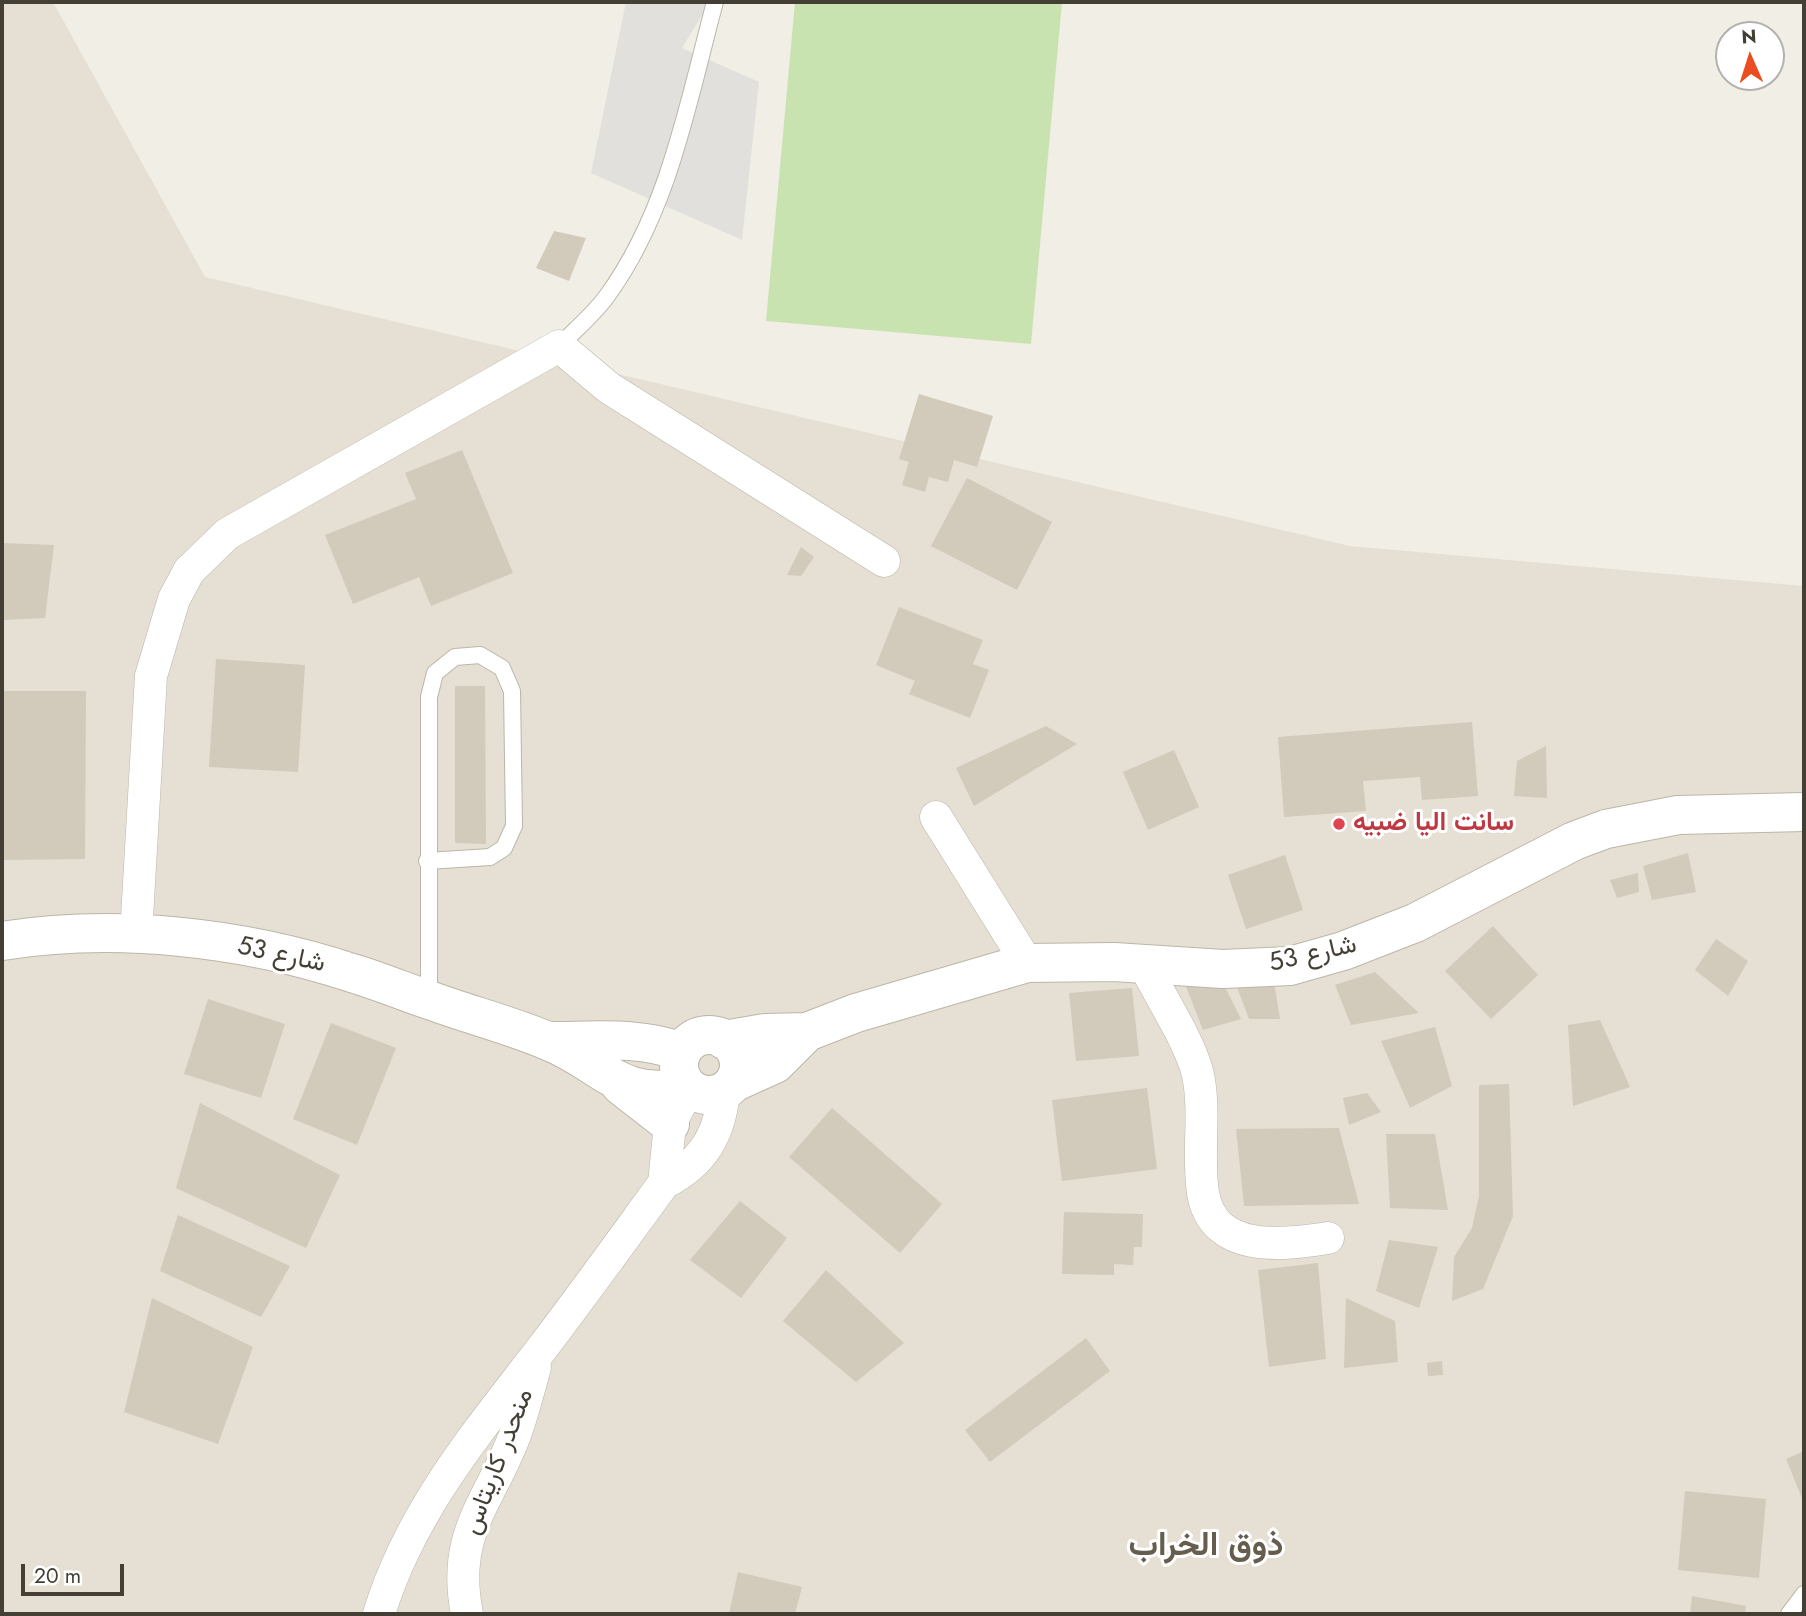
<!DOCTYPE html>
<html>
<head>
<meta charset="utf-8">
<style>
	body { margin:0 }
	#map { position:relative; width:1806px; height:1616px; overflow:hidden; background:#f1eee5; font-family:Jost,sans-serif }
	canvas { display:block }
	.frame { position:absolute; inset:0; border:4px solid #433f35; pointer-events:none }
	.north { position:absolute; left:1715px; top:21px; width:70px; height:70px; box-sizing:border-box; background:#fff; border:2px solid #b4b2ae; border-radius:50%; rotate:357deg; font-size:19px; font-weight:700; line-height:28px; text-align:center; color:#433f35 }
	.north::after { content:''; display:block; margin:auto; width:24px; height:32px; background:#ec4c22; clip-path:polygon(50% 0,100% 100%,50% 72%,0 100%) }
	.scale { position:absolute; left:21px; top:1564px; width:103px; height:32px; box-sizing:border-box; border:4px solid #433f35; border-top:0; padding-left:9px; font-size:21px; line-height:24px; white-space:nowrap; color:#433f35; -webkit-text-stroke:5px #fff; paint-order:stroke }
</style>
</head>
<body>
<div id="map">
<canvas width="1806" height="1616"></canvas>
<div class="frame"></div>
<div class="north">N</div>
<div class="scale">20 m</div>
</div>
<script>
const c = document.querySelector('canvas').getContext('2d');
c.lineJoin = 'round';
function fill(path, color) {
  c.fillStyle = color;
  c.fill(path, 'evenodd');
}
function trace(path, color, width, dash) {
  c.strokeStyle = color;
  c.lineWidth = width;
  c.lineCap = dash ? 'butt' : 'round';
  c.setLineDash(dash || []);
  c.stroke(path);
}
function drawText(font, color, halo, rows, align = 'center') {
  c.font = font + ' Jost,Vazirmatn,sans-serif';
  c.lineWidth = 6;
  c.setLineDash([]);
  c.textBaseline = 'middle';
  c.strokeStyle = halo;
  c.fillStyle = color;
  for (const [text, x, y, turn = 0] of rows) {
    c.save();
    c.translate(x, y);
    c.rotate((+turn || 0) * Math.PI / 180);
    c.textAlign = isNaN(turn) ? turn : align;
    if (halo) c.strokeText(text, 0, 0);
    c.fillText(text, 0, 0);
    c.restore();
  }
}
fill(new Path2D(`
	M 2,2 L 53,2 L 205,277 L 1350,546 L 1804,586 L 1804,1614 L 2,1614 Z`), '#e5e0d3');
fill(new Path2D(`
	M 795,2 L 1062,2 L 1031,344 L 766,321 Z`), '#c9e3b0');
fill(new Path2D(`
	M 626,2 L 710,2 L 682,48 L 759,82 L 742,240 L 591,173 Z`), '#e2e0dd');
fill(new Path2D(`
	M 554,231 L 586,238 L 569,281 L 536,268 Z
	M 919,394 L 993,416 L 977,467 L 954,460 L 948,482 L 929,477 L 925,492 L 902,485 L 909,462 L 899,459 Z
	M 462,450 L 513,573 L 431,606 L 419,577 L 353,604 L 325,535 L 416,499 L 405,473 Z
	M 967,478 L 1052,522 L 1017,590 L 931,546 Z
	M 2,543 L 54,545 L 45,618 L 2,620 Z
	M 801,547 L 814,557 L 801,576 L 787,575 Z
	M 899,607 L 983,640 L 973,664 L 989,670 L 970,718 L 909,694 L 915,681 L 876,665 Z
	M 216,659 L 305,665 L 298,772 L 209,767 Z
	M 455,686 L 485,686 L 486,844 L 455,843 Z
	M 2,691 L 86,691 L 85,859 L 2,860 Z
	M 1472,722 L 1478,796 L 1422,800 L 1420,777 L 1363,781 L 1366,811 L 1284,817 L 1278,737 Z
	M 1046,726 L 1077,744 L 974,806 L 956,768 Z
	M 1546,746 L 1547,798 L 1514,796 L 1517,761 Z
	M 1174,750 L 1199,807 L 1148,830 L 1123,772 Z
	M 1688,853 L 1696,892 L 1652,900 L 1643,866 Z
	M 1285,855 L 1303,910 L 1246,929 L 1228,875 Z
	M 1638,873 L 1639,892 L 1617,898 L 1610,880 Z
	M 1493,926 L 1538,975 L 1491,1019 L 1445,971 Z
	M 1716,939 L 1748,961 L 1728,996 L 1695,970 Z
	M 1375,972 L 1419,1013 L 1351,1025 L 1335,985 Z
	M 1273,976 L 1280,1019 L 1249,1019 L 1235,982 Z
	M 1183,979 L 1221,979 L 1241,1019 L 1203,1030 Z
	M 1132,988 L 1139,1056 L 1076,1061 L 1069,993 Z
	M 208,999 L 285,1024 L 261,1098 L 184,1074 Z
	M 1600,1020 L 1630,1087 L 1573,1106 L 1568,1025 Z
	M 331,1023 L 396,1048 L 357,1145 L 293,1119 Z
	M 1435,1027 L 1452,1086 L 1410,1108 L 1381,1041 Z
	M 1509,1084 L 1513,1216 L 1483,1289 L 1452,1301 L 1454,1257 L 1472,1228 L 1479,1196 L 1479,1085 Z
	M 1147,1088 L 1157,1169 L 1062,1181 L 1052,1100 Z
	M 1367,1093 L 1381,1112 L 1349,1125 L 1343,1098 Z
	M 200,1103 L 340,1175 L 306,1248 L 176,1188 Z
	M 832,1108 L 942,1204 L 900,1253 L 789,1157 Z
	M 1339,1128 L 1359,1204 L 1244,1206 L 1236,1129 Z
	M 1386,1134 L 1435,1134 L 1448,1210 L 1390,1208 Z
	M 740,1201 L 787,1238 L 741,1298 L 690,1260 Z
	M 1064,1212 L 1143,1214 L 1142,1247 L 1134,1247 L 1133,1265 L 1114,1264 L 1114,1275 L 1062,1274 Z
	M 178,1215 L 290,1266 L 261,1317 L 160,1271 Z
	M 1389,1240 L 1438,1247 L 1419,1308 L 1376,1291 Z
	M 1318,1263 L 1326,1359 L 1269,1367 L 1258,1270 Z
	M 826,1270 L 904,1343 L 856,1382 L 783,1321 Z
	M 152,1298 L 253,1347 L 218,1444 L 124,1412 Z
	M 1346,1298 L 1395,1321 L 1398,1362 L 1344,1368 Z
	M 1086,1338 L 1110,1371 L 990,1462 L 965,1430 Z
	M 1442,1361 L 1443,1375 L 1428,1376 L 1427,1363 Z
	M 1804,1451 L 1804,1503 L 1786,1459 Z
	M 1685,1491 L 1766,1499 L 1759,1578 L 1678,1570 Z
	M 738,1572 L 802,1587 L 795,1614 L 729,1614 Z
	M 1692,1596 L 1746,1606 L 1745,1614 L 1690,1614 Z`), '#d2cabb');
const service = new Path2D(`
	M 559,346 C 575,330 594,314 607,296 C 669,211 688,102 715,2
	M 427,861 L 490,857 L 504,848 L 514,826 L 512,691 L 502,668 L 480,655 L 455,657 L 435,673 L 429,697 L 429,1000
	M 1789,1614 L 1804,1594`);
const minor = new Path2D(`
	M 936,817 L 1027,963
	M 136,935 L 151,676 L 174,599 L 189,571 L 227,534 L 559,346 L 609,388 L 884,561
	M 1144,964 C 1159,995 1191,1043 1198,1075 C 1206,1114 1197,1154 1203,1193 C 1213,1254 1283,1245 1328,1238
	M 664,1183 L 670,1124 L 681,1103
	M 379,1614 C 410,1512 476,1434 540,1351 C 582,1296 623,1239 664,1183 C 703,1163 720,1135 724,1091
	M 467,1614 C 451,1533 489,1503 515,1435 C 523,1413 529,1389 535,1367`);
const tertiary = new Path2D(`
	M 2,941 C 116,923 243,937 352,973 C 379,981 405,992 432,1001 C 470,1015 510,1025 548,1041 C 605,1064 616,1100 688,1087
	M679 1065a30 30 0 1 1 60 0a30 30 0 1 1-60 0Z
	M 724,1040 L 765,1033 L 807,1032 L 856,1013 L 1027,963 L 1114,962 L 1223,969 L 1290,966 L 1343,951 L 1415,923 L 1574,841 L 1606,829 L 1678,815 L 1804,812
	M 550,1041 C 594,1041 640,1036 682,1052
	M 733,1083 L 775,1064 L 807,1032
	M 620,1085 L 670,1124`);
trace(service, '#bcb6a8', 18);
trace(minor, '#bcb6a8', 33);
trace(tertiary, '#bcb6a8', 40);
trace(service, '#fff', 16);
trace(minor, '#fff', 32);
trace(tertiary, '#fff', 38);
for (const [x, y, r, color] of [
	[1339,824,7,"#e0444e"]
]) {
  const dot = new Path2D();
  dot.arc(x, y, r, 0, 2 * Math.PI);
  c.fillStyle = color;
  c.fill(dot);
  trace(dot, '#fff', 2.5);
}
drawText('bold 26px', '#be3a42', '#fff', [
	["سانت اليا ضبيه",1353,824]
], 'left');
drawText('26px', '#433f35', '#fff', [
	["شارع 53",1313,955,-13],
	["شارع 53",281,956,12],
	["منحدر كاريتاس",499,1462,-69]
]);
drawText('bold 33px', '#655d4d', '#fff', [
	["ذوق الخراب",1206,1547]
]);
</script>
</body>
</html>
